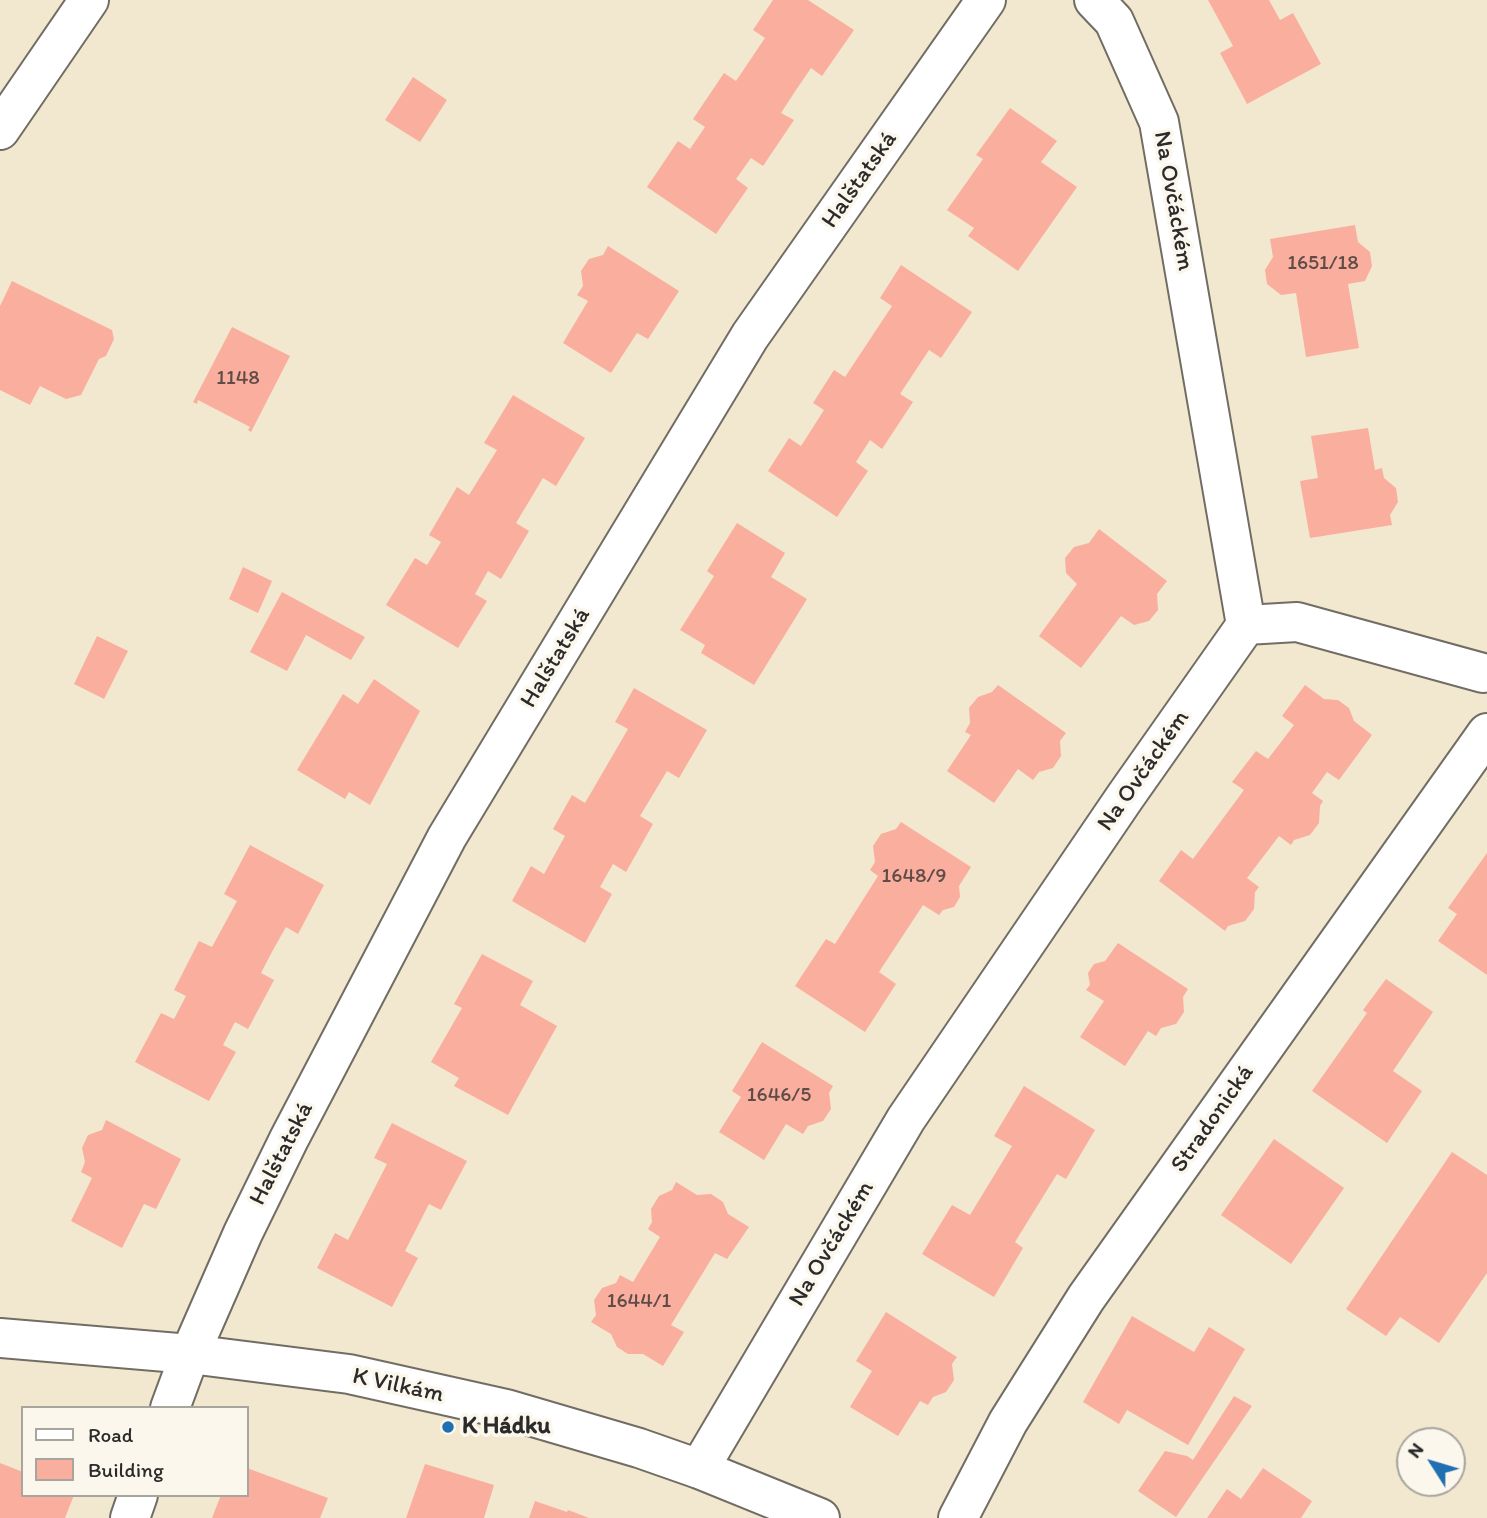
<!DOCTYPE html>
<html>
<head>
<meta charset="utf-8">
<style>
	body { margin:0 }
	#map { position:relative; width:1487px; height:1518px; overflow:hidden; background:#f2e8cf; font-family:Itim,sans-serif }
	canvas { display:block }
	.legend { position:absolute; left:21px; top:1406px; width:228px; height:91px; box-sizing:border-box; background:#fbf7ec; border:2px solid #a8a59f; margin:0; padding:9px 12px; list-style:none; font-size:21px; color:#2b2b2b }
	.legend li { display:flex; align-items:center; gap:14px; height:35px }
	.legend b { width:35px; border:2px solid #a8a59f }
	.north { position:absolute; left:1396px; top:1427px; width:70px; height:70px; box-sizing:border-box; background:#fbf7ec; border:2px solid #a8a59f; border-radius:50%; rotate:307deg; font-size:19px; font-weight:700; line-height:28px; text-align:center; color:#2b2b2b }
	.north::after { content:''; display:block; margin:auto; width:24px; height:32px; background:#1f6fb2; clip-path:polygon(50% 0,100% 100%,50% 72%,0 100%) }
</style>
</head>
<body>
<div id="map">
<canvas width="1487" height="1518"></canvas>
<ul class="legend">
<li><b style="height:9px;background:#fff"></b>Road</li>
<li><b style="height:19px;background:#faae9e"></b>Building</li>
</ul>
<div class="north">N</div>
</div>
<script>
const c = document.querySelector('canvas').getContext('2d');
c.lineJoin = 'round';
function fill(path, color) {
  c.fillStyle = color;
  c.fill(path, 'evenodd');
}
function trace(path, color, width, dash) {
  c.strokeStyle = color;
  c.lineWidth = width;
  c.lineCap = dash ? 'butt' : 'round';
  c.setLineDash(dash || []);
  c.stroke(path);
}
function drawText(font, color, halo, rows, align = 'center') {
  c.font = font + ' Itim,sans-serif';
  c.lineWidth = 7;
  c.setLineDash([]);
  c.textBaseline = 'middle';
  c.strokeStyle = halo;
  c.fillStyle = color;
  for (const [text, x, y, turn = 0] of rows) {
    c.save();
    c.translate(x, y);
    c.rotate((+turn || 0) * Math.PI / 180);
    c.textAlign = isNaN(turn) ? turn : align;
    if (halo) c.strokeText(text, 0, 0);
    c.fillText(text, 0, 0);
    c.restore();
  }
}
fill(new Path2D(`
	M 773,0 L 808,0 L 854,30 L 822,76 L 811,68 L 796,90 L 781,113 L 794,120 L 763,166 L 751,158 L 736,179 L 748,188 L 716,234 L 647,187 L 678,141 L 690,149 L 705,127 L 693,119 L 724,73 L 736,81 L 765,38 L 753,30 Z
	M 1208,0 L 1269,0 L 1280,20 L 1293,13 L 1321,64 L 1247,104 L 1220,53 L 1233,46 Z
	M 413,77 L 447,100 L 420,142 L 385,120 Z
	M 1010,108 L 1057,141 L 1041,162 L 1077,187 L 1018,271 L 968,236 L 974,228 L 947,210 L 983,159 L 976,155 Z
	M 1355,225 L 1358,242 L 1370,252 L 1372,266 L 1365,281 L 1348,284 L 1359,348 L 1306,357 L 1296,293 L 1281,295 L 1267,284 L 1265,270 L 1273,257 L 1270,239 Z
	M 608,246 L 679,291 L 648,339 L 637,333 L 611,373 L 563,343 L 588,301 L 577,295 L 583,286 L 581,271 L 589,259 L 603,255 Z
	M 901,265 L 972,312 L 941,358 L 929,350 L 900,394 L 913,402 L 882,449 L 870,440 L 856,462 L 868,471 L 837,517 L 768,471 L 789,438 L 801,446 L 824,410 L 813,403 L 834,370 L 845,377 L 892,306 L 880,298 Z
	M 12,281 L 112,330 L 114,339 L 106,356 L 99,359 L 81,395 L 66,399 L 40,386 L 30,405 L 0,390 L 0,306 Z
	M 232,327 L 290,356 L 251,432 L 248,430 L 250,427 L 198,400 L 197,404 L 193,402 Z
	M 513,395 L 585,438 L 556,486 L 543,478 L 516,523 L 529,531 L 501,579 L 488,571 L 475,594 L 487,601 L 458,648 L 386,605 L 415,558 L 427,565 L 441,542 L 429,535 L 457,487 L 469,495 L 497,450 L 484,443 Z
	M 1368,428 L 1375,470 L 1382,468 L 1384,478 L 1396,488 L 1398,502 L 1390,515 L 1392,525 L 1310,538 L 1300,481 L 1318,478 L 1311,436 Z
	M 737,523 L 785,553 L 771,577 L 807,599 L 754,685 L 701,653 L 705,645 L 680,630 L 714,576 L 707,571 Z
	M 1099,529 L 1167,581 L 1157,594 L 1158,610 L 1149,621 L 1134,625 L 1121,616 L 1081,668 L 1039,636 L 1077,584 L 1066,573 L 1065,558 L 1074,547 L 1089,543 Z
	M 243,567 L 272,581 L 258,613 L 229,599 Z
	M 282,592 L 365,637 L 351,660 L 306,635 L 287,671 L 250,652 Z
	M 97,636 L 128,651 L 104,699 L 74,684 Z
	M 374,679 L 420,711 L 370,805 L 349,792 L 345,799 L 297,770 L 343,694 L 358,704 Z
	M 998,685 L 1066,733 L 1060,741 L 1061,756 L 1053,768 L 1039,772 L 1033,780 L 1018,769 L 994,803 L 947,771 L 971,735 L 965,732 L 970,723 L 969,708 L 978,697 L 992,692 Z
	M 1305,685 L 1324,699 L 1338,700 L 1349,708 L 1354,721 L 1372,735 L 1339,780 L 1327,772 L 1312,793 L 1323,801 L 1320,806 L 1319,823 L 1310,835 L 1294,840 L 1291,845 L 1279,836 L 1247,878 L 1259,887 L 1255,892 L 1254,909 L 1245,921 L 1228,926 L 1225,931 L 1159,881 L 1181,850 L 1193,859 L 1244,790 L 1232,782 L 1256,751 L 1268,759 L 1294,725 L 1282,716 Z
	M 634,688 L 707,730 L 679,778 L 667,771 L 640,816 L 653,824 L 626,872 L 613,864 L 600,887 L 612,894 L 585,943 L 512,901 L 531,866 L 544,874 L 565,836 L 553,829 L 572,795 L 585,803 L 628,729 L 615,722 Z
	M 901,822 L 971,867 L 959,886 L 960,897 L 954,907 L 943,910 L 939,915 L 923,905 L 879,972 L 896,984 L 865,1032 L 795,986 L 826,939 L 835,944 L 878,876 L 870,870 L 875,862 L 873,846 L 881,834 L 896,829 Z
	M 250,845 L 324,885 L 298,934 L 286,927 L 273,950 L 261,973 L 274,980 L 248,1029 L 235,1022 L 223,1045 L 236,1052 L 209,1101 L 135,1062 L 161,1013 L 174,1019 L 186,996 L 174,990 L 199,941 L 212,947 L 237,901 L 224,894 Z
	M 1487,853 L 1487,975 L 1438,941 L 1457,914 L 1448,908 Z
	M 1118,943 L 1188,989 L 1183,997 L 1184,1012 L 1176,1024 L 1161,1028 L 1156,1036 L 1148,1031 L 1125,1066 L 1080,1037 L 1104,1001 L 1086,990 L 1090,985 L 1088,973 L 1094,964 L 1105,961 Z
	M 482,954 L 533,981 L 520,1005 L 557,1026 L 508,1115 L 454,1086 L 459,1078 L 431,1062 L 462,1008 L 454,1004 Z
	M 1386,979 L 1433,1012 L 1393,1071 L 1422,1091 L 1387,1143 L 1312,1091 L 1367,1013 L 1363,1010 Z
	M 762,1042 L 833,1086 L 829,1093 L 831,1109 L 823,1121 L 808,1126 L 803,1134 L 786,1124 L 764,1160 L 719,1132 L 741,1097 L 732,1091 Z
	M 1024,1086 L 1095,1130 L 1066,1179 L 1057,1174 L 1015,1242 L 1023,1248 L 994,1297 L 922,1254 L 952,1205 L 970,1215 L 1012,1146 L 994,1136 Z
	M 106,1120 L 181,1159 L 156,1209 L 144,1204 L 122,1248 L 71,1221 L 92,1178 L 81,1172 L 85,1162 L 82,1148 L 88,1135 L 102,1130 Z
	M 392,1123 L 467,1161 L 441,1210 L 429,1204 L 405,1251 L 418,1258 L 392,1307 L 317,1268 L 335,1233 L 348,1240 L 387,1164 L 374,1158 Z
	M 1274,1139 L 1344,1188 L 1291,1264 L 1221,1215 Z
	M 1452,1152 L 1487,1175 L 1487,1273 L 1439,1343 L 1400,1317 L 1386,1336 L 1346,1309 Z
	M 676,1182 L 697,1195 L 711,1194 L 723,1202 L 728,1214 L 749,1227 L 727,1259 L 715,1253 L 671,1325 L 684,1332 L 663,1366 L 643,1354 L 628,1354 L 617,1347 L 611,1334 L 591,1322 L 596,1315 L 594,1300 L 602,1288 L 616,1283 L 620,1275 L 633,1282 L 660,1237 L 648,1229 L 652,1222 L 651,1209 L 659,1196 L 672,1190 Z
	M 886,1312 L 957,1357 L 952,1364 L 954,1380 L 946,1392 L 933,1397 L 928,1405 L 920,1401 L 898,1436 L 850,1407 L 872,1371 L 856,1361 Z
	M 1132,1316 L 1194,1352 L 1209,1327 L 1245,1349 L 1188,1445 L 1127,1410 L 1119,1424 L 1083,1402 Z
	M 1234,1396 L 1252,1406 L 1176,1517 L 1138,1491 L 1165,1451 L 1187,1456 L 1193,1460 Z
	M 0,1463 L 23,1472 L 23,1495 L 74,1495 L 65,1518 L 0,1518 Z
	M 425,1464 L 494,1485 L 484,1518 L 406,1518 Z
	M 247,1468 L 328,1498 L 320,1518 L 212,1518 L 221,1495 L 247,1495 Z
	M 1263,1468 L 1312,1501 L 1301,1518 L 1207,1518 L 1227,1489 L 1241,1499 Z
	M 535,1501 L 567,1512 L 568,1510 L 589,1518 L 529,1518 Z`), '#faae9e');
const street = new Path2D(`
	M 0,130 L 89,0
	M 1246,625 L 1297,622 L 1483,673
	M 170,1408 L 190,1354 L 243,1233 L 289,1139 L 447,837 L 750,336 L 986,0
	M 699,1469 L 906,1119 L 1125,797 L 1246,625 L 1159,122 L 1114,21 L 1094,0
	M 130,1518 L 138,1495
	M 958,1518 L 1008,1422 L 1086,1298 L 1487,733`);
const secondary = new Path2D(`
	M 0,1338 L 190,1354 L 349,1374 L 506,1409 L 639,1448 L 699,1469 L 820,1518`);
trace(street, '#716d64', 42);
trace(secondary, '#716d64', 42);
trace(street, '#fff', 38);
trace(secondary, '#fff', 38);
for (const [x, y, r, color] of [
	[448,1427,7,"#1f6fb2"]
]) {
  const dot = new Path2D();
  dot.arc(x, y, r, 0, 2 * Math.PI);
  c.fillStyle = color;
  c.fill(dot);
  trace(dot, '#fbf7ec', 2.5);
}
drawText('21px', '#5f4c48', null, [
	["1651/18",1323,264],
	["1148",238,379],
	["1648/9",914,877],
	["1646/5",779,1096],
	["1644/1",639,1302]
]);
drawText('24px', '#2b2b2b', '#fbf7ec', [
	["Halštatská",860,180,-55],
	["Na Ovčáckém",1173,201,80],
	["Halštatská",556,658,-59],
	["Na Ovčáckém",1144,771,-55],
	["Stradonická",1213,1119,-55],
	["Halštatská",282,1154,-63],
	["Na Ovčáckém",832,1244,-59],
	["K Vilkám",398,1386,12]
]);
drawText('bold 24px', '#2b2b2b', '#fbf7ec', [
	["K Hádku",462,1427]
], 'left');
</script>
</body>
</html>
